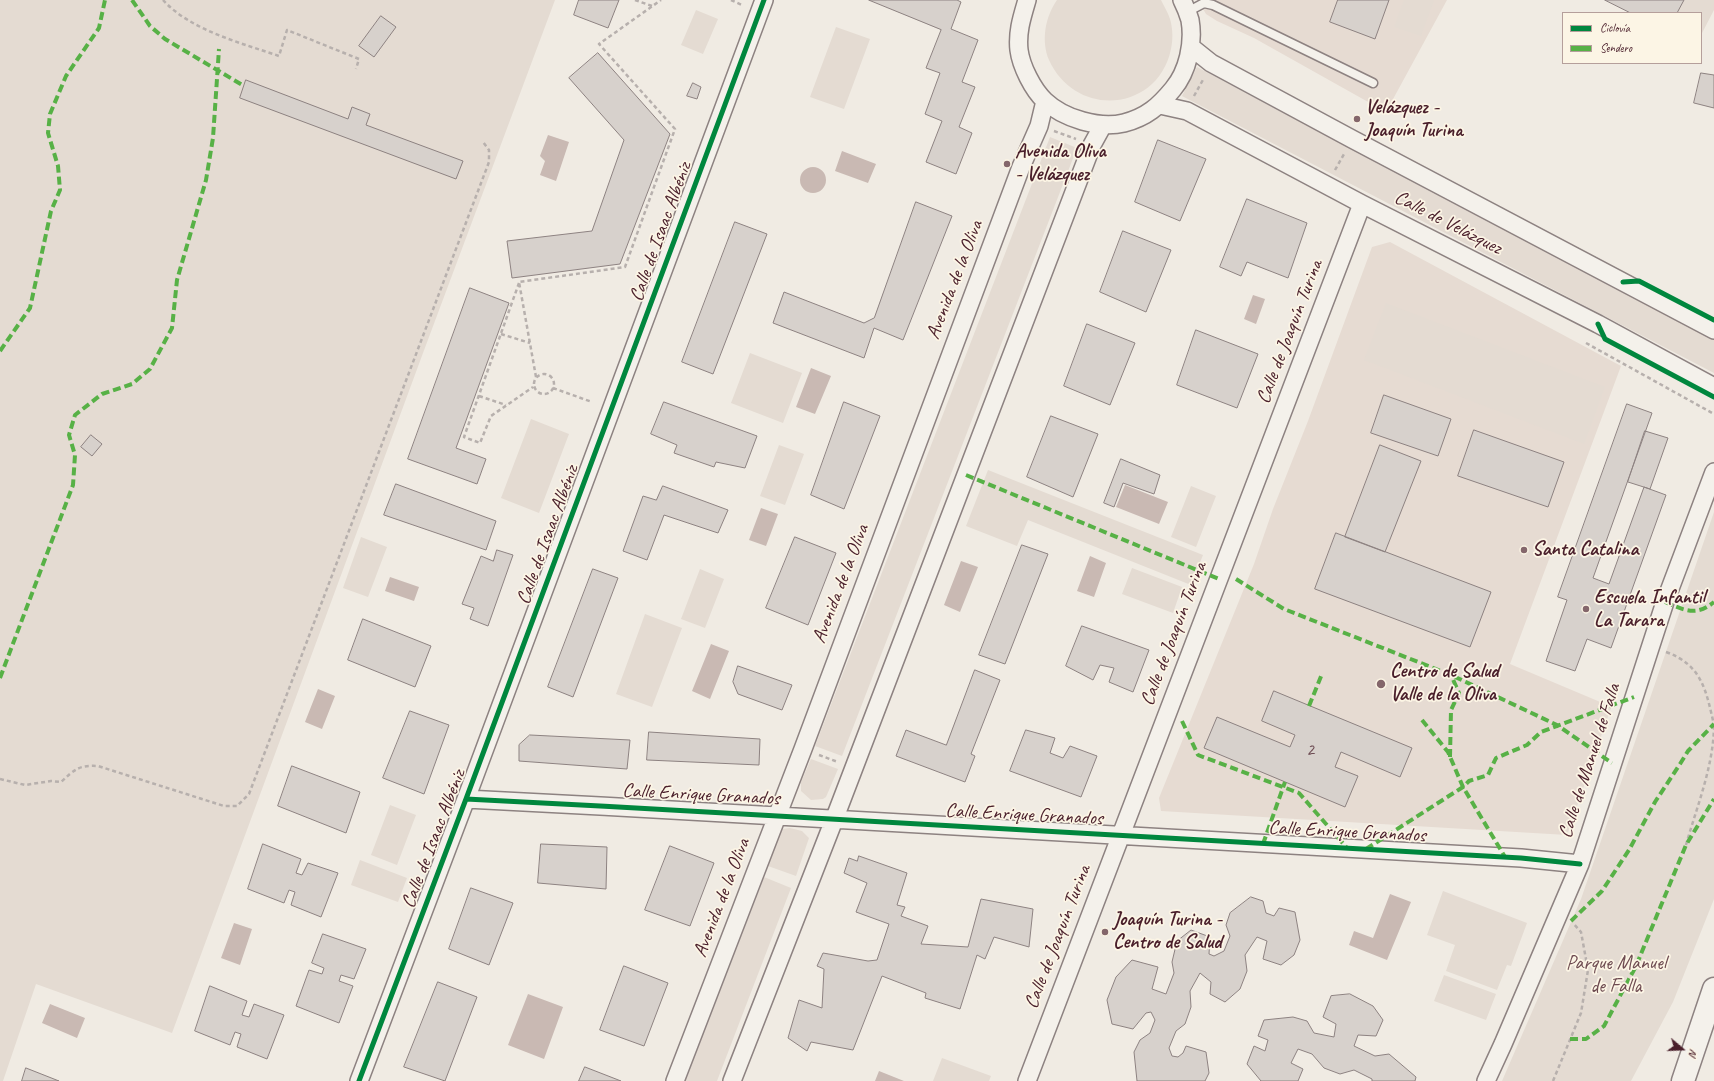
<!DOCTYPE html>
<html>
<head>
<meta charset="utf-8">
<style>
	body { margin:0 }
	#map { position:relative; width:1714px; height:1081px; overflow:hidden; background:#f0ebe3; font-family:Caveat,sans-serif }
	canvas { display:block }
	.legend { position:absolute; left:1562px; top:12px; width:140px; height:52px; box-sizing:border-box; background:#fcf5e5; border:1px solid #b59f9b; margin:0; padding:5px 7px; list-style:none; font-size:12px; color:#4a1f2b }
	.legend li { display:flex; align-items:center; gap:8px; height:20px }
	.legend b { width:20px; border:1px solid #b59f9b }
	.north { position:absolute; left:1662px; top:1029px; width:40px; height:40px; -webkit-text-stroke:3px #fcf5e5; paint-order:stroke; rotate:109deg; font-size:11px; font-weight:700; line-height:16px; text-align:center; color:#4a1f2b }
	.north::after { content:''; display:block; margin:auto; width:14px; height:18px; background:#4a1f2b; clip-path:polygon(50% 0,100% 100%,50% 72%,0 100%) }
</style>
</head>
<body>
<div id="map">
<canvas width="1714" height="1081"></canvas>
<ul class="legend">
<li><b style="height:5px;background:#00873e"></b>Ciclovía</li>
<li><b style="height:5px;background:#57b146"></b>Sendero</li>
</ul>
<div class="north">N</div>
</div>
<script>
const c = document.querySelector('canvas').getContext('2d');
c.lineJoin = 'round';
function fill(path, color) {
  c.fillStyle = color;
  c.fill(path, 'evenodd');
}
function trace(path, color, width, dash) {
  c.strokeStyle = color;
  c.lineWidth = width;
  c.lineCap = dash ? 'butt' : 'round';
  c.setLineDash(dash || []);
  c.stroke(path);
}
function drawText(font, color, halo, rows, align = 'center') {
  c.font = font + ' Caveat,sans-serif';
  c.lineWidth = 3.5;
  c.setLineDash([]);
  c.textBaseline = 'middle';
  c.strokeStyle = halo;
  c.fillStyle = color;
  for (const [text, x, y, turn = 0] of rows) {
    c.save();
    c.translate(x, y);
    c.rotate((+turn || 0) * Math.PI / 180);
    c.textAlign = isNaN(turn) ? turn : align;
    if (halo) c.strokeText(text, 0, 0);
    c.fillText(text, 0, 0);
    c.restore();
  }
}
fill(new Path2D(`
	M 1198,0 L 1447,0 L 1386,112 L 1254,38 L 1217,21 L 1206,14 Z
	M 1390,242 L 1621,366 L 1510,664 L 1605,704 L 1612,705 L 1567,835 L 1161,811 L 1159,798 L 1254,564 L 1273,509 L 1308,421 L 1372,247 Z`), '#e6dbd2');
fill(new Path2D(`
	M 0,0 L 555,0 L 423,353 L 172,1033 L 36,984 L 3,1081 L 0,1081 Z
	M 1057,0 L 1161,0 C 1164,6 1168,13 1170,19 C 1173,29 1173,40 1171,49 C 1158,112 1076,119 1049,60 C 1041,41 1045,17 1057,0 Z
	M 1404,0 L 1434,0 L 1421,36 L 1394,27 Z
	M 1605,0 L 1714,0 L 1714,10 L 1701,35 L 1701,13 L 1631,13 Z
	M 696,10 L 718,19 L 703,54 L 681,45 Z
	M 836,27 L 870,39 L 844,109 L 810,97 Z
	M 1197,67 L 1714,339 L 1714,373 L 1182,96 Z
	M 1050,137 L 1077,148 L 842,756 L 815,746 Z
	M 1386,303 L 1605,387 L 1584,444 L 1364,360 Z
	M 750,353 L 802,373 L 783,423 L 731,403 Z
	M 531,419 L 569,434 L 539,513 L 501,498 Z
	M 779,445 L 804,454 L 785,505 L 760,496 Z
	M 988,470 L 1203,555 L 1191,585 L 1028,520 L 1017,546 L 966,526 Z
	M 1191,486 L 1216,496 L 1196,547 L 1171,537 Z
	M 1714,512 L 1714,899 L 1673,1002 L 1631,1081 L 1502,1081 L 1581,899 Z
	M 361,537 L 387,547 L 368,597 L 343,588 Z
	M 1132,568 L 1182,587 L 1173,613 L 1122,594 Z
	M 700,569 L 724,579 L 705,628 L 681,619 Z
	M 645,614 L 682,628 L 652,707 L 616,694 Z
	M 811,759 L 838,769 L 826,797 L 823,799 L 811,800 L 801,791 L 801,782 Z
	M 390,805 L 416,815 L 397,865 L 371,855 Z
	M 790,828 L 802,831 L 809,838 L 796,876 L 768,866 L 782,829 Z
	M 360,860 L 407,878 L 398,902 L 351,885 Z
	M 764,877 L 791,888 L 717,1081 L 685,1081 Z
	M 1443,891 L 1527,923 L 1511,966 L 1507,965 L 1497,990 L 1446,971 L 1455,945 L 1427,935 Z
	M 1444,975 L 1496,994 L 1486,1020 L 1434,1001 Z
	M 942,1058 L 991,1076 L 989,1081 L 933,1081 Z`), '#e4dbd2');
fill(new Path2D(`
	M 548,135 L 569,142 L 556,181 L 540,175 L 545,161 L 540,156 Z
	M 842,151 L 876,164 L 868,183 L 835,171 Z
	M800 180a13 13 0 1 1 26 0a13 13 0 1 1-26 0Z
	M 1253,295 L 1265,299 L 1256,324 L 1244,319 Z
	M 811,368 L 831,376 L 815,414 L 796,407 Z
	M 1125,485 L 1168,502 L 1159,524 L 1116,507 Z
	M 761,508 L 778,514 L 766,546 L 749,540 Z
	M 1090,556 L 1106,563 L 1094,597 L 1077,591 Z
	M 961,561 L 978,567 L 960,612 L 944,605 Z
	M 390,577 L 419,587 L 414,601 L 385,591 Z
	M 711,644 L 729,651 L 710,699 L 692,691 Z
	M 318,689 L 335,696 L 322,729 L 305,722 Z
	M 1390,894 L 1411,902 L 1387,960 L 1349,945 L 1354,931 L 1373,938 Z
	M 234,923 L 252,929 L 240,965 L 221,958 Z
	M 528,994 L 563,1007 L 544,1059 L 508,1045 Z
	M 50,1004 L 85,1018 L 77,1038 L 42,1023 Z
	M 879,1071 L 904,1081 L 875,1081 Z`), '#c9b9b3');
const building = new Path2D(`
	M 579,0 L 619,0 L 608,28 L 574,15 Z
	M 869,0 L 957,0 L 961,2 L 951,29 L 978,40 L 962,82 L 975,87 L 959,127 L 972,133 L 956,174 L 926,162 L 942,121 L 925,114 L 940,73 L 926,68 L 941,30 Z
	M 1338,0 L 1389,0 L 1375,39 L 1330,22 Z
	M 1605,0 L 1684,0 L 1677,13 L 1631,13 Z
	M 381,16 L 396,27 L 374,57 L 359,46 Z
	M 598,53 L 670,134 L 620,264 L 512,278 L 507,241 L 592,231 L 624,140 L 569,78 Z
	M 1701,73 L 1714,75 L 1714,108 L 1694,103 Z
	M 246,80 L 348,119 L 352,107 L 370,114 L 366,125 L 463,161 L 456,179 L 240,98 Z
	M 693,83 L 701,87 L 697,99 L 687,96 Z
	M 1158,140 L 1206,159 L 1180,221 L 1135,202 Z
	M 1247,199 L 1307,223 L 1288,278 L 1247,262 L 1241,276 L 1220,267 Z
	M 916,202 L 952,216 L 903,340 L 874,328 L 864,358 L 773,323 L 784,292 L 864,323 L 874,318 Z
	M 735,222 L 767,234 L 713,374 L 682,362 Z
	M 1123,231 L 1171,250 L 1146,312 L 1100,292 Z
	M 470,288 L 509,303 L 456,448 L 486,459 L 477,484 L 408,459 Z
	M 1087,324 L 1135,343 L 1110,405 L 1064,386 Z
	M 1196,330 L 1258,354 L 1237,408 L 1177,385 Z
	M 1384,395 L 1451,419 L 1438,456 L 1371,433 Z
	M 664,402 L 757,436 L 745,468 L 716,462 L 714,467 L 674,453 L 677,445 L 651,434 Z
	M 844,402 L 880,416 L 844,509 L 811,495 Z
	M 1627,404 L 1652,413 L 1593,578 L 1609,584 L 1644,487 L 1666,495 L 1611,648 L 1587,639 L 1575,671 L 1546,661 L 1567,600 L 1558,597 Z
	M 1051,416 L 1098,434 L 1073,497 L 1027,477 Z
	M 1474,430 L 1564,462 L 1548,507 L 1458,476 Z
	M 1645,431 L 1668,438 L 1650,489 L 1628,482 Z
	M 91,435 L 102,444 L 92,456 L 81,447 Z
	M 1380,445 L 1421,461 L 1385,552 L 1345,537 Z
	M 1121,459 L 1160,475 L 1154,494 L 1123,483 L 1114,507 L 1104,503 Z
	M 396,484 L 496,521 L 486,550 L 384,515 Z
	M 663,486 L 728,510 L 718,533 L 664,515 L 647,560 L 623,551 L 643,496 L 656,500 Z
	M 1336,533 L 1491,592 L 1470,647 L 1315,589 Z
	M 795,537 L 836,553 L 808,625 L 766,608 Z
	M 1022,545 L 1048,554 L 1005,664 L 979,655 Z
	M 497,550 L 513,555 L 488,626 L 470,619 L 474,608 L 462,604 L 481,556 L 493,561 Z
	M 593,569 L 618,578 L 573,697 L 548,687 Z
	M 363,619 L 431,646 L 415,687 L 348,660 Z
	M 1082,626 L 1149,650 L 1133,692 L 1109,682 L 1114,668 L 1100,665 L 1093,680 L 1066,666 Z
	M 738,666 L 792,685 L 782,710 L 738,694 L 733,682 Z
	M 975,670 L 1000,680 L 971,754 L 975,756 L 965,782 L 896,756 L 906,730 L 946,745 Z
	M 1274,691 L 1412,748 L 1400,777 L 1341,752 L 1335,767 L 1358,776 L 1345,807 L 1204,748 L 1217,717 L 1290,747 L 1295,735 L 1262,721 Z
	M 410,711 L 449,725 L 424,794 L 383,778 Z
	M 1026,730 L 1055,738 L 1050,753 L 1063,758 L 1070,746 L 1097,756 L 1081,797 L 1010,771 Z
	M 649,732 L 760,739 L 759,765 L 647,760 Z
	M 530,735 L 630,740 L 627,769 L 519,761 L 519,745 Z
	M 292,766 L 360,792 L 346,833 L 278,806 Z
	M 263,844 L 301,859 L 296,873 L 302,875 L 308,863 L 338,873 L 321,917 L 291,905 L 295,892 L 289,890 L 284,903 L 248,889 Z
	M 541,844 L 607,847 L 606,889 L 538,883 Z
	M 670,846 L 714,863 L 690,926 L 645,910 Z
	M 859,856 L 907,873 L 897,905 L 905,907 L 901,916 L 928,926 L 921,944 L 968,947 L 981,899 L 1033,909 L 1029,947 L 994,937 L 985,959 L 977,955 L 960,1009 L 925,998 L 926,993 L 882,976 L 853,1050 L 811,1042 L 807,1051 L 788,1038 L 799,1000 L 822,1008 L 824,969 L 817,966 L 823,953 L 868,961 L 877,960 L 889,924 L 856,912 L 867,883 L 844,873 L 849,858 L 857,861 Z
	M 471,888 L 513,903 L 489,965 L 449,949 Z
	M 1251,897 L 1263,901 L 1266,913 L 1274,916 L 1279,908 L 1295,912 L 1300,940 L 1294,955 L 1281,965 L 1263,959 L 1267,941 L 1257,937 L 1245,955 L 1247,971 L 1240,989 L 1225,1002 L 1210,994 L 1211,982 L 1200,973 L 1190,991 L 1191,1007 L 1185,1024 L 1176,1031 L 1169,1048 L 1172,1056 L 1178,1057 L 1183,1053 L 1186,1046 L 1206,1052 L 1209,1073 L 1205,1081 L 1137,1081 L 1134,1052 L 1140,1040 L 1150,1033 L 1155,1020 L 1151,1012 L 1146,1013 L 1133,1029 L 1112,1024 L 1107,1000 L 1116,977 L 1132,960 L 1158,967 L 1152,989 L 1166,994 L 1174,973 L 1172,962 L 1177,941 L 1191,930 L 1210,937 L 1209,954 L 1214,956 L 1224,951 L 1230,936 L 1226,925 L 1230,913 Z
	M 323,934 L 366,949 L 354,979 L 341,975 L 339,981 L 353,986 L 339,1023 L 296,1006 L 309,970 L 322,974 L 324,968 L 312,963 Z
	M 624,966 L 668,983 L 644,1046 L 600,1030 Z
	M 438,982 L 477,997 L 445,1081 L 404,1067 Z
	M 210,986 L 247,1001 L 242,1015 L 249,1017 L 254,1004 L 284,1015 L 267,1059 L 237,1047 L 241,1034 L 235,1032 L 230,1045 L 195,1031 Z
	M 1350,994 L 1373,1006 L 1383,1020 L 1376,1036 L 1358,1035 L 1354,1046 L 1375,1056 L 1389,1054 L 1416,1077 L 1415,1081 L 1372,1081 L 1372,1079 L 1354,1070 L 1340,1074 L 1324,1068 L 1312,1054 L 1298,1049 L 1291,1063 L 1303,1069 L 1298,1081 L 1261,1081 L 1247,1064 L 1254,1046 L 1265,1051 L 1268,1040 L 1258,1036 L 1264,1020 L 1293,1017 L 1307,1021 L 1314,1033 L 1334,1037 L 1336,1024 L 1323,1017 L 1331,996 Z
	M 585,1067 L 621,1081 L 579,1081 Z
	M 26,1068 L 59,1081 L 22,1081 Z`);
fill(building, '#d7d1cc');
trace(building, '#8d8281', 1);
const lane = new Path2D(`
	M 1187,12 L 1204,3 L 1213,5 L 1373,83`);
const street = new Path2D(`
	M 1027,0 C 1022,17 1017,32 1019,50 C 1021,66 1033,90 1045,101 C 1064,119 1100,129 1124,123 C 1147,117 1159,106 1173,89 C 1188,71 1194,43 1190,20 C 1188,13 1185,6 1182,0
	M 1191,47 L 1211,63 L 1352,139 L 1714,330
	M 1160,105 L 1187,111 L 1362,204 L 1598,324 L 1714,387
	M 466,799 C 818,817 1170,838 1521,858 L 1580,864
	M 359,1081 L 466,799 L 764,0
	M 675,1081 L 803,749 L 1021,167 L 1039,126 L 1045,101
	M 732,1081 L 834,820 L 1092,145 L 1103,125
	M 1027,1081 L 1362,204
	M 1486,1081 L 1503,1044 L 1580,864 L 1665,602 L 1714,472`);
const highway = new Path2D(`
	M 1683,1081 L 1714,989`);
trace(lane, '#8d8281', 11);
trace(street, '#8d8281', 20);
trace(highway, '#8d8281', 25);
trace(new Path2D(`
	M 163,0 C 190,30 241,43 279,56 L 287,30 L 359,59 L 356,69
	M 635,0 L 652,6
	M 731,0 L 742,5
	M 1194,96 L 1204,78
	M 1054,131 L 1076,139
	M 1335,170 L 1344,154
	M 519,283 L 464,437 L 480,443 L 491,416 L 533,387
	M 501,334 L 530,343
	M 1586,343 L 1714,414
	M534 384a10 10 0 1 1 20 0a10 10 0 1 1-20 0Z
	M 536,377 L 519,282 L 625,267 L 675,129 L 599,44 L 661,0
	M 553,388 L 592,402
	M 479,396 L 506,405
	M 1666,652 C 1702,665 1706,690 1714,725
	M 819,755 L 838,762
	M 0,779 L 25,785 L 51,781 L 61,782 C 75,769 79,765 98,766 L 224,806 L 237,806 L 249,794 L 489,162 L 489,150 L 483,142
	M 1686,845 C 1697,806 1714,765 1714,724
	M 1553,1081 L 1581,1013 L 1588,970 L 1581,932 L 1573,923`), '#b7b0ad', 2.5, [4, 3]);
trace(lane, '#f4f1eb', 8);
trace(street, '#f4f1eb', 17);
trace(highway, '#f4f1eb', 22);
trace(new Path2D(`
	M 132,0 L 150,26 L 165,39 L 244,86
	M 0,351 L 30,308 L 51,211 L 60,190 L 58,166 L 48,133 L 50,114 L 66,76 L 99,28 L 105,0
	M 966,475 L 1219,579
	M 1236,579 L 1284,609 L 1451,675 L 1557,725 L 1612,763
	M 1665,602 C 1684,610 1696,617 1714,602
	M 0,678 L 73,485 L 75,455 L 69,435 L 75,415 L 102,394 L 132,384 L 150,369 L 172,328 L 177,280 L 206,180 L 213,138 L 219,49
	M 1309,706 L 1322,674
	M 1422,720 L 1448,752 L 1463,787 L 1505,857
	M 1182,721 L 1198,755 L 1299,793 L 1347,848
	M 1450,757 L 1451,710 L 1459,693 L 1451,675
	M 1263,844 L 1285,782
	M 1366,849 L 1463,787 L 1469,781 L 1488,775 L 1496,758 L 1527,745 L 1541,732 L 1634,697
	M 1571,921 L 1602,891 L 1629,850 L 1655,802 L 1680,764 L 1688,751 L 1714,724
	M 1570,1039 L 1586,1039 L 1604,1026 L 1636,966 L 1686,845 L 1714,799`), '#57b146', 4, [8, 4]);
trace(new Path2D(`
	M 1623,282 L 1639,281 L 1714,320
	M 1598,324 L 1605,339 L 1714,397
	M 466,799 C 818,817 1170,838 1521,858 L 1580,864
	M 359,1081 L 466,799 L 764,0`), '#00873e', 5);
for (const [x, y, r, color] of [
	[1357,119,4,"#84666b"],
	[1007,164,4,"#84666b"],
	[1524,550,4,"#84666b"],
	[1586,609,4,"#84666b"],
	[1381,684,5,"#84666b"],
	[1105,932,4,"#84666b"]
]) {
  const dot = new Path2D();
  dot.arc(x, y, r, 0, 2 * Math.PI);
  c.fillStyle = color;
  c.fill(dot);
  trace(dot, '#fcf5e5', 1.5);
}
drawText('18px', '#6d4c53', null, [
	["2",1310,750]
]);
drawText('bold 20px', '#4a1f2b', '#fcf5e5', [
	["Velázquez -",1365,108],
	["Joaquín Turina",1365,131],
	["Avenida Oliva",1015,152],
	["- Velázquez",1015,175],
	["Santa Catalina",1532,550],
	["Escuela Infantil",1594,598],
	["La Tarara",1594,621],
	["Centro de Salud",1390,672],
	["Valle de la Oliva",1390,695],
	["Joaquín Turina -",1113,920],
	["Centro de Salud",1113,943]
], 'left');
drawText('20px', '#4a1f2b', '#fcf5e5', [
	["Calle de Velázquez",1448,223,27],
	["Calle de Isaac Albéniz",661,232,-70],
	["Avenida de la Oliva",955,280,-69],
	["Calle de Joaquín Turina",1290,332,-69],
	["Calle de Isaac Albéniz",548,535,-70],
	["Avenida de la Oliva",841,584,-69],
	["Calle de Joaquín Turina",1174,634,-69],
	["Calle de Manuel de Falla",1590,761,-72],
	["Calle Enrique Granados",701,795,3],
	["Calle Enrique Granados",1024,815,3],
	["Calle Enrique Granados",1347,832,3],
	["Calle de Isaac Albéniz",434,839,-69],
	["Avenida de la Oliva",722,898,-69],
	["Calle de Joaquín Turina",1058,937,-69]
]);
drawText('20px', '#6e4b51', '#fcf5e5', [
	["Parque Manuel",1616,964],
	["de Falla",1616,987]
]);
</script>
</body>
</html>
